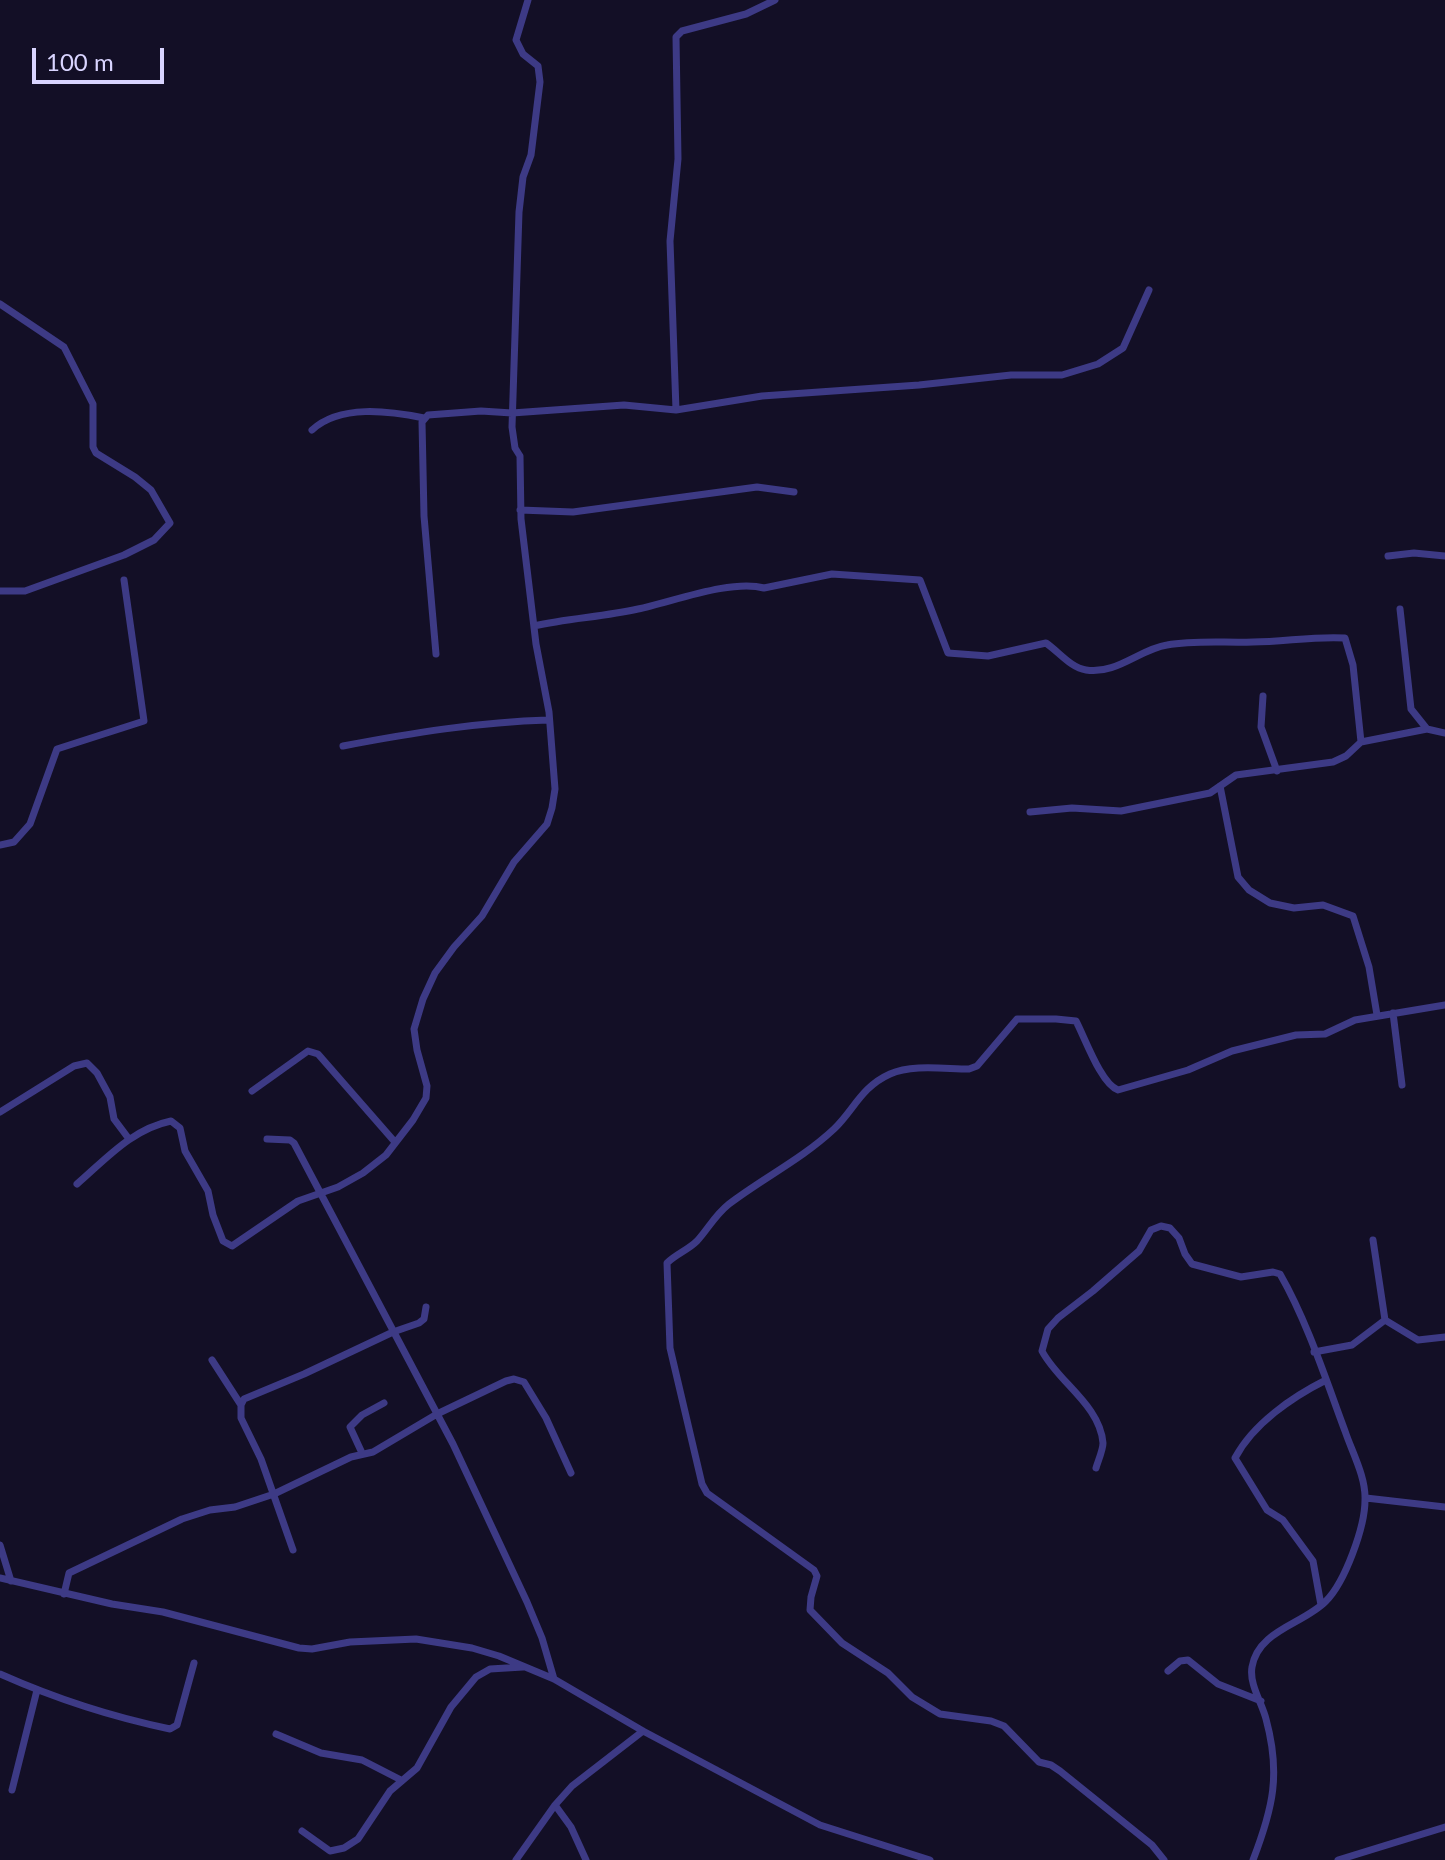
<!DOCTYPE html>
<html>
<head>
<meta charset="utf-8">
<style>
	body { margin:0 }
	#map { position:relative; width:1445px; height:1860px; overflow:hidden; background:#130f26; font-family:Lato,sans-serif }
	canvas { display:block }
	.scale { position:absolute; left:32px; top:48px; width:132px; height:36px; box-sizing:border-box; border:4px solid #d9d4ff; border-top:0; padding-left:10px; font-size:24px; line-height:28px; white-space:nowrap; color:#d9d4ff; -webkit-text-stroke:6px #130f26; paint-order:stroke }
</style>
</head>
<body>
<div id="map">
<canvas width="1445" height="1860"></canvas>
<div class="scale">100 m</div>
</div>
<script>
const c = document.querySelector('canvas').getContext('2d');
c.lineJoin = 'round';
function trace(path, color, width, dash) {
  c.strokeStyle = color;
  c.lineWidth = width;
  c.lineCap = dash ? 'butt' : 'round';
  c.setLineDash(dash || []);
  c.stroke(path);
}
trace(new Path2D(`
	M 0,304 L 64,347 L 93,404 L 93,447 L 96,453 L 135,477 L 151,490 L 170,523 L 154,540 L 124,555 L 25,591 L 0,591
	M 676,410 L 670,241 L 678,159 L 676,37 L 682,31 L 746,14 L 775,0
	M 312,430 C 340,404 389,411 424,418
	M 520,510 L 573,512 L 757,487 L 794,492
	M 1388,556 L 1414,553 L 1445,556
	M 1400,609 L 1411,709 L 1427,729 L 1445,733
	M 534,626 C 568,618 603,617 638,609 C 672,602 731,579 764,588 L 832,574 L 920,580 L 948,653 L 988,656 L 1046,643 C 1059,652 1071,668 1086,670 C 1116,675 1140,649 1167,645 C 1195,640 1225,643 1253,642 C 1284,642 1313,636 1345,638 L 1353,665 L 1361,742
	M 436,654 L 424,516 L 422,422 L 428,415 L 481,411 L 512,413 L 624,405 L 676,410 L 762,396 L 919,385 L 1011,375 L 1062,375 L 1098,364 L 1123,348 L 1149,290
	M 1263,696 L 1261,727 L 1277,771
	M 343,746 C 411,733 479,722 548,720
	M 1220,786 L 1238,877 L 1249,890 L 1270,903 L 1294,908 L 1323,905 L 1353,916 L 1369,967 L 1377,1015
	M 1030,812 L 1072,808 L 1121,811 L 1210,793 L 1236,775 L 1333,762 L 1346,756 L 1361,742 L 1427,729
	M 0,845 L 14,842 L 30,824 L 57,749 L 144,721 L 124,580
	M 1393,1013 L 1402,1085
	M 252,1091 L 308,1051 L 318,1054 L 394,1141
	M 0,1112 L 74,1066 L 87,1063 L 97,1073 L 110,1097 L 114,1119 L 129,1139
	M 267,1139 L 290,1140 L 294,1143 L 453,1444 L 527,1602 L 542,1638 L 554,1679
	M 77,1184 C 106,1159 132,1129 171,1121 L 180,1128 L 185,1151 L 208,1191 L 213,1215 L 223,1241 L 232,1246 L 298,1201 L 338,1187 L 363,1173 L 386,1155 L 413,1120 L 426,1098 L 427,1086 L 417,1050 L 414,1029 L 423,999 L 435,973 L 454,947 L 482,916 L 514,862 L 547,824 L 552,808 L 555,789 L 549,712 L 536,644 L 521,519 L 520,456 L 515,448 L 512,427 L 519,212 L 523,177 L 531,155 L 540,82 L 538,66 L 523,54 L 516,40 L 528,0
	M 1385,1320 L 1418,1340 L 1445,1337
	M 1314,1352 L 1352,1345 L 1385,1320 L 1373,1240
	M 212,1360 L 241,1405
	M 362,1453 L 350,1427 L 362,1415 L 384,1403
	M 1096,1468 C 1098,1461 1103,1450 1103,1443 C 1100,1405 1058,1382 1042,1351 L 1048,1329 L 1058,1318 L 1093,1291 L 1139,1251 L 1151,1230 L 1161,1226 L 1170,1228 L 1179,1238 L 1185,1254 L 1192,1264 L 1241,1277 L 1273,1272 L 1280,1274 C 1307,1321 1326,1380 1345,1431 C 1352,1452 1366,1477 1365,1500 C 1365,1527 1345,1582 1326,1601 C 1304,1624 1258,1630 1252,1667 C 1249,1684 1262,1703 1266,1719 C 1281,1774 1273,1808 1253,1860
	M 1366,1498 L 1445,1507
	M 0,1545 L 11,1581
	M 293,1550 L 261,1459 L 241,1418 L 241,1405 L 244,1399 L 304,1374 L 393,1332 L 419,1323 L 424,1319 L 426,1307
	M 0,1578 L 112,1604 L 163,1612 L 299,1648 L 312,1649 L 350,1642 L 416,1639 L 472,1648 L 499,1656 L 554,1679 L 643,1731 L 820,1825 L 930,1860
	M 64,1594 L 69,1573 L 182,1519 L 210,1510 L 235,1507 L 274,1494 L 351,1457 L 373,1452 L 437,1414 L 506,1381 L 514,1379 L 524,1382 L 546,1418 L 571,1473
	M 1321,1605 L 1313,1561 L 1283,1520 L 1267,1510 L 1235,1458 C 1253,1424 1292,1397 1326,1380
	M 1168,1671 L 1180,1661 L 1188,1660 L 1218,1684 L 1261,1701
	M 0,1674 C 54,1698 112,1717 170,1729 L 177,1725 L 194,1663
	M 276,1734 L 321,1753 L 362,1760 L 401,1780
	M 12,1790 L 37,1690
	M 555,1805 L 571,1827 L 586,1860
	M 302,1831 L 330,1851 L 344,1848 L 358,1839 L 390,1791 L 417,1768 L 451,1707 L 476,1677 L 490,1669 L 523,1667
	M 516,1860 L 555,1805 L 572,1786 L 643,1731
	M 1164,1860 L 1152,1845 L 1060,1771 L 1051,1765 L 1039,1762 L 1004,1726 L 991,1721 L 940,1714 L 912,1697 L 888,1673 L 842,1643 L 810,1610 L 811,1597 L 817,1576 L 814,1570 L 707,1493 L 702,1484 L 670,1348 L 667,1263 C 676,1254 688,1250 697,1241 C 708,1229 715,1215 729,1204 C 763,1178 802,1159 834,1129 C 854,1110 861,1087 890,1074 C 912,1064 945,1069 969,1069 L 977,1066 L 1017,1019 L 1056,1019 L 1076,1021 C 1085,1038 1101,1084 1118,1090 L 1188,1070 L 1232,1051 L 1296,1035 L 1325,1034 L 1355,1020 L 1445,1005
	M 1338,1860 L 1445,1827`), '#3d3a85', 7);
</script>
</body>
</html>
